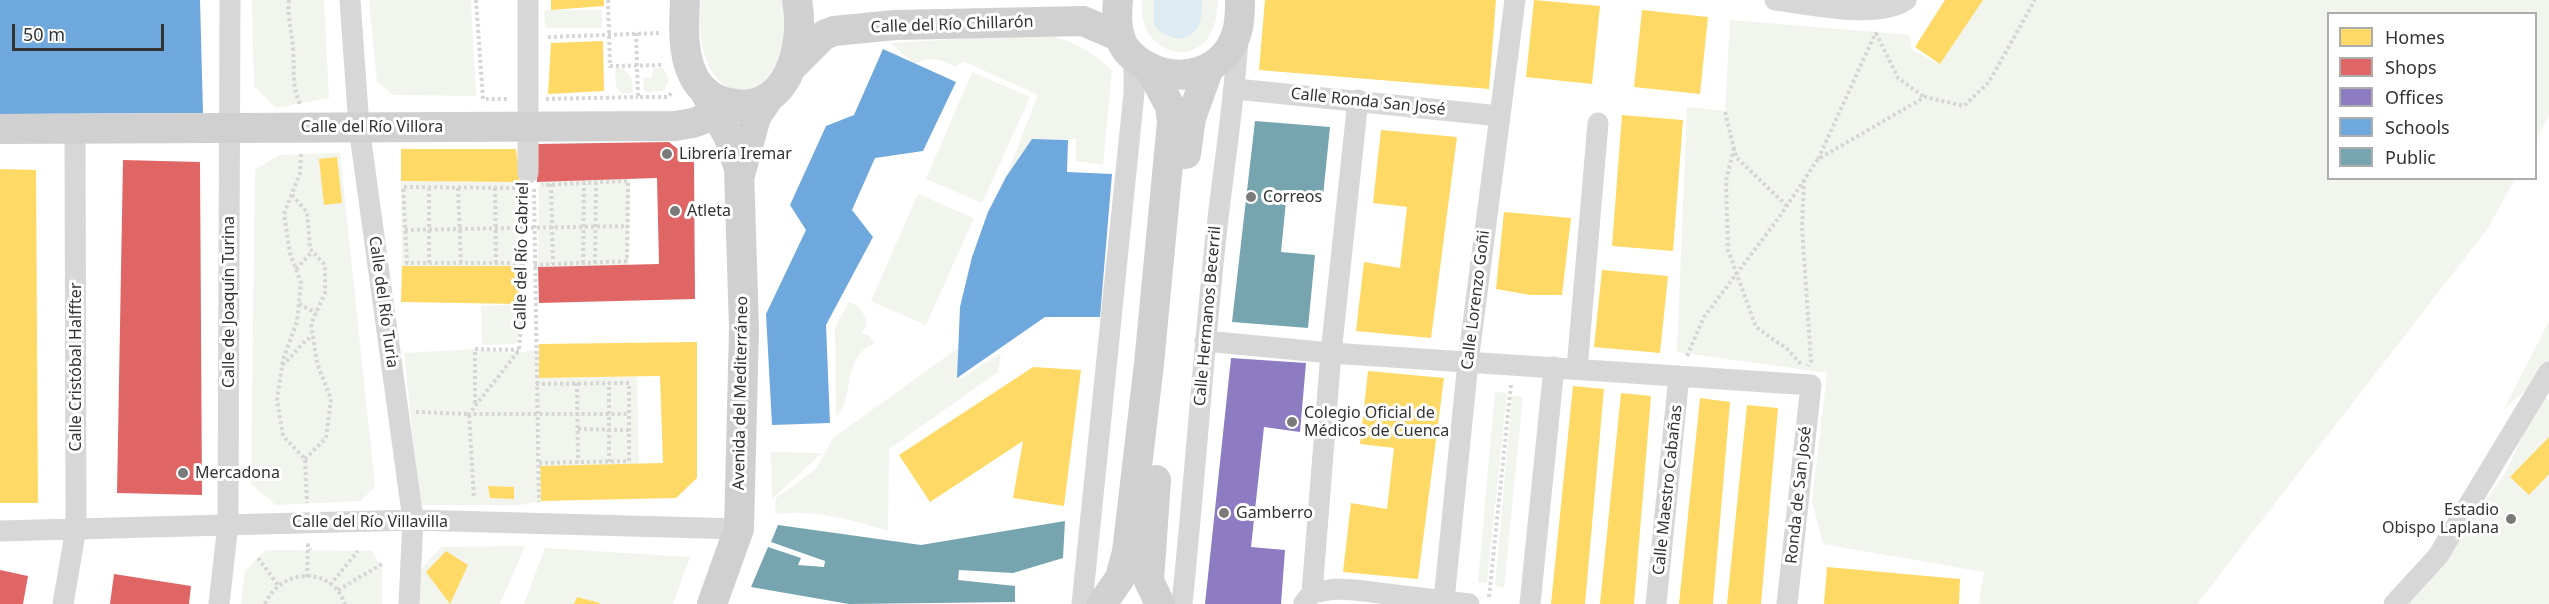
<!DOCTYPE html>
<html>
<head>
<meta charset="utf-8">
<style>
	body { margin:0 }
	#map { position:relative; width:2549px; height:604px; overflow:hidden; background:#fff; font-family:"Noto Sans",sans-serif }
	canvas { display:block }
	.legend { position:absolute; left:2327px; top:12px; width:210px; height:168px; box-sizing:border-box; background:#fff; border:2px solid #adadad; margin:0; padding:8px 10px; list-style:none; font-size:18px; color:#333 }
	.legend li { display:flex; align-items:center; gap:12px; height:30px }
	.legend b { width:30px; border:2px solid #adadad }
	.scale { position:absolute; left:12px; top:24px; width:152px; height:27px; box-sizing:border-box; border:3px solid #333; border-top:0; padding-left:8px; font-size:18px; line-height:21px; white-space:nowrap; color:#333; -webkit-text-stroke:4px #fff; paint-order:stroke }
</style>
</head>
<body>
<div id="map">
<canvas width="2549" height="604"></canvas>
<ul class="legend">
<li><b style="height:16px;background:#ffd966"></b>Homes</li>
<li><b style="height:16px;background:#e06666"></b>Shops</li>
<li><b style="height:16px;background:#8e7cc3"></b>Offices</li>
<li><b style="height:16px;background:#6fa8dc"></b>Schools</li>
<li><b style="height:16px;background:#76a5af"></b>Public</li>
</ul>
<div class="scale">50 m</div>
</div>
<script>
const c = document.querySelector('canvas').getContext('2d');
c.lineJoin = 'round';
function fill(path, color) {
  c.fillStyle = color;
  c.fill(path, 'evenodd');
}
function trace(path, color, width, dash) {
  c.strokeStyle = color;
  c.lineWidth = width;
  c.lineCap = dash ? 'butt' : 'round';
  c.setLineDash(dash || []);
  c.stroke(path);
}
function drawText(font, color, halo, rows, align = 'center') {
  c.font = font + ' "Noto Sans",sans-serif';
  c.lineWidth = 6;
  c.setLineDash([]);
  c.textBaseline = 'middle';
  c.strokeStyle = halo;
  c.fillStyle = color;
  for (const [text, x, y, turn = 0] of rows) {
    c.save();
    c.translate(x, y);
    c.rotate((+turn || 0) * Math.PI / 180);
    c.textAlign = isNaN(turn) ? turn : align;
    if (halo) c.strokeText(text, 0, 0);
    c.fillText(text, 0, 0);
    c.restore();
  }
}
fill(new Path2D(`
	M 252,0 L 324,0 L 329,98 L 276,108 L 254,86 Z
	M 369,0 L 471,0 L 476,96 L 394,95 L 377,82 Z
	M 701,0 L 785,0 C 793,124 688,119 701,0 Z
	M 1142,0 L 1218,0 C 1217,9 1217,19 1213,28 C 1197,71 1136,53 1142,0 Z
	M 1981,0 L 2549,0 L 2549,115 L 2536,140 L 2536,14 L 2328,14 L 2328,178 L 2515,179 L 2488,228 L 2197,604 L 1979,604 L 1984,572 L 1823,544 L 1812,501 L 1827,373 L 1677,352 L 1687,107 L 1725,111 L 1730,20 L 1910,35 L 1912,50 L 1940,64 Z
	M 544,10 L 602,10 L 602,28 L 545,28 Z
	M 1041,34 C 1071,39 1089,50 1112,70 L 1103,165 L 1076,161 L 1076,139 L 1032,139 L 1006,177 L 1038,95 L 963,61 L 956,67 C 941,60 930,55 915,64 L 890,43 Z
	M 615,68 L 623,68 L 632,79 L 633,93 L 623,94 L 616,87 Z
	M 653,68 L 663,68 L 669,79 L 664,91 L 644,92 L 643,78 L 652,77 Z
	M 972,72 L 1030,97 L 982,203 L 926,179 Z
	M 340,153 L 375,487 L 360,501 L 276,505 L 251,484 L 255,170 L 279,155 Z
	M 630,178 L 629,265 L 538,267 L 539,182 Z
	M 401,181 L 520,182 L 520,266 L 402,266 Z
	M 918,194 L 974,218 L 926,325 L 871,301 Z
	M 849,302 C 861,305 864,313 867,325 L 861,333 L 870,336 L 874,343 C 869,346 862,350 859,355 C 845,374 852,401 836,416 L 835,327 Z
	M 520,304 L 517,344 L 482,345 L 481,306 Z
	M 2549,321 L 2549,392 L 2537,381 L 2504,409 Z
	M 958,348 L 960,379 L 1001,353 L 998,372 L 889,449 L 888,531 C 851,519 814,509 775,514 L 776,498 L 816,469 L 833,438 Z
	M 475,349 L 516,353 L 539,350 L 540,378 L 637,377 L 639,464 L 540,466 L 539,414 L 538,463 L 541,501 L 520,505 L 420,505 L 404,353 Z
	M 1495,392 L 1507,393 L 1487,583 L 1478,582 Z
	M 2542,394 L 2549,401 L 2549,604 L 2403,604 L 2438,566 L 2506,472 Z
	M 1512,396 L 1523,397 L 1504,588 L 1495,586 Z
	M 771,452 L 822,453 L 772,499 Z
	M 525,546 L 500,604 L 416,604 L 420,570 L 441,547 Z
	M 545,548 L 690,557 L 673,604 L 524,604 Z
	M 266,550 L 372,551 L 382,569 L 382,604 L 241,604 L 245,571 Z`), '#f1f5ed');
fill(new Path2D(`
	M 1154,0 L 1202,0 C 1202,8 1202,17 1199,25 C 1189,45 1166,40 1154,25 Z`), '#ddebf3');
fill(new Path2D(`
	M 551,0 L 604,0 L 604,6 L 551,10 Z
	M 1265,0 L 1496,0 L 1489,89 L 1259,70 Z
	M 1534,0 L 1600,6 L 1592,84 L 1526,77 Z
	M 1945,0 L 1983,0 L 1940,64 L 1915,47 Z
	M 1642,10 L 1708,17 L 1700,94 L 1634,87 Z
	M 603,41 L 604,91 L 548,94 L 551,43 Z
	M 1622,115 L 1683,120 L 1673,251 L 1612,246 Z
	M 1381,130 L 1457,137 L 1431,338 L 1356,331 L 1364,262 L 1400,268 L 1407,207 L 1373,203 Z
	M 401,149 L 516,149 L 520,182 L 401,181 Z
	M 337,157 L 342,203 L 324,205 L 319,159 Z
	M 0,169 L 36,170 L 38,503 L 0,503 Z
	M 1504,212 L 1571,218 L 1562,295 L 1530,295 L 1496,289 Z
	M 402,266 L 520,266 L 520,304 L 401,302 Z
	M 1602,270 L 1668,276 L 1660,353 L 1594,347 Z
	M 697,342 L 697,478 L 676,498 L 541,501 L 540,466 L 663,463 L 660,376 L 539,378 L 539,344 Z
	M 1033,367 L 1081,370 L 1064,506 L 1013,498 L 1023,441 L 930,502 L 899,455 Z
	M 1368,371 L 1444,378 L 1418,579 L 1343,572 L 1351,503 L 1387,509 L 1394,448 L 1360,444 Z
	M 1573,386 L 1604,389 L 1585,604 L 1551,604 Z
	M 1621,393 L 1651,396 L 1634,604 L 1600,604 Z
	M 1700,398 L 1730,402 L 1713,604 L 1679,604 Z
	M 1747,405 L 1778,408 L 1761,604 L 1727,604 Z
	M 2549,437 L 2549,474 L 2529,495 L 2510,477 Z
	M 488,486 L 514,487 L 514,499 L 490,498 Z
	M 446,551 L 468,565 L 450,604 L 426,572 Z
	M 1827,567 L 1960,579 L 1959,604 L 1824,604 Z
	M 577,597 L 600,603 L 599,604 L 574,604 Z`), '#ffd966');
fill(new Path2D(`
	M 669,142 L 694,162 L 695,299 L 539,303 L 538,267 L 659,264 L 657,178 L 537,182 L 536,144 Z
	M 123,160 L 200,162 L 202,495 L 117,493 Z
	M 0,570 L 28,576 L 23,604 L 0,604 Z
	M 114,574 L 191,586 L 189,604 L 110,604 Z`), '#e06666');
fill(new Path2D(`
	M 1231,358 L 1306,363 L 1300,432 L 1264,427 L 1251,547 L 1285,550 L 1281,604 L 1205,604 Z`), '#8e7cc3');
fill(new Path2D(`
	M 0,0 L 200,0 L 203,113 L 0,114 Z
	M 883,49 L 956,82 L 923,151 L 875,158 L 852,210 L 873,237 L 826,325 L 830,423 L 772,425 L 766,314 L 806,230 L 790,205 L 826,126 L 854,115 Z
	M 1032,139 L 1068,140 L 1067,172 L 1112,174 L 1100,317 L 1045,317 L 957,378 L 960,307 L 972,257 L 988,212 L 1006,177 Z`), '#6fa8dc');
fill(new Path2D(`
	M 1255,121 L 1330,127 L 1323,196 L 1287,191 L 1281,252 L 1315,255 L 1308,328 L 1232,322 Z
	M 1065,521 L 1063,558 L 1013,573 L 959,570 L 958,580 L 1015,586 L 1015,602 L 849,604 L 751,587 L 768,547 L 801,558 L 798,565 L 824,567 L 825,561 L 771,542 L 778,525 L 921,545 Z`), '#76a5af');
trace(new Path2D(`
	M 289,0 C 287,18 292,31 293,48 C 295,70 291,83 300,104
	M 476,0 L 483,99 L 508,99
	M 608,0 L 610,66 L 663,65
	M 636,33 L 638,97 L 668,97 L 673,91
	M 1876,33 L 1898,78 L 1924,97
	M 548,37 L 660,33
	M 546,99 L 638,97
	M 1725,112 L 1736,157 L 1787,206
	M 1734,148 L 1726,181 L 1728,250 L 1756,327 L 1787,349 L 1802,365
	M 301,154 L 300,173 L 284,214 L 290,253 L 301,283 L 297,322 L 283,359 L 277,400 L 283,436 L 305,459 L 307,503
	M 1818,159 L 1876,32
	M 1804,180 L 1802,227 L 1811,361 L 1808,366
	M 551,184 L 553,264
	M 458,188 L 461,263
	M 495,188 L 496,263
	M 515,188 L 403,187 L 407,263 L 524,263
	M 534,189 L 539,502
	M 523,190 L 523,298 L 519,350 L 469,414 L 629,414
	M 292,195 L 307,212 L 310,249 L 325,265 L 325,293 L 311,324 L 317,363 L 331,399 L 326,438 L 305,459
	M 405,230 L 628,226
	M 429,263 L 429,187
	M 583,263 L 584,183
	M 595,263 L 596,183
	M 534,265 L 627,261 L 628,181 L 542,185
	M 296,269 L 312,252
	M 299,304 L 316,313
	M 1687,356 L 1704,317 L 1780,216 L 1818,159 L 1925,97 L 1964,106 L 1989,82 L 2035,0
	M 282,365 C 294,356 300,343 313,336
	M 577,383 L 578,462
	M 536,384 L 629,383 L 629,461 L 538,463
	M 475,403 L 475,349 L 519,350
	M 416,412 L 469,414 L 474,499
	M 578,429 L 629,430
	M 609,462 L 609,383
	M 258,558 L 278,585
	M 307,577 L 308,545 L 310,550
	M 330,585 L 358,551
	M 338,590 L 382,564
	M 1489,597 L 1511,384
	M 265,604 C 281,568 331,565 345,604`), '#d6d6d6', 4, [3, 3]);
trace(new Path2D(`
	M 350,0 L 359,127 L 413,520 L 409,604
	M 528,0 L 528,173
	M 1775,0 C 1809,4 1878,20 1906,0
	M 1236,89 L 1500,116
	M 1205,341 L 1331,353 L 1811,385 L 1787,604
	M 1577,369 L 1598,123
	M 0,531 L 413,520 L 739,529
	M 1312,593 L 1331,353 L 1358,100
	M 1444,600 L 1468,362 L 1515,0
	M 1304,603 L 1312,593 L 1335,589 L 1355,590 L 1469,604
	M 63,604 L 76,528 L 75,129
	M 219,604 L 228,524 L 230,0
	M 1082,604 L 1134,93 L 1134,58
	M 1182,604 C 1194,488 1202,371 1214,255 C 1221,182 1234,110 1238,38
	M 1530,604 L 1554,367
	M 1656,604 L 1679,376
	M 2394,604 L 2438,556 L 2549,372`), '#d7d7d7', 21);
trace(new Path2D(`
	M 685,0 C 684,23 682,51 692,73 C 698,87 710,98 725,102 C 787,120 806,46 797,0
	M 1118,0 C 1117,13 1116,24 1120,37 C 1123,49 1133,58 1143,64 C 1179,87 1228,72 1238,28 C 1240,19 1240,9 1240,0
	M 794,65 L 824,35 L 834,31 L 895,25 L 1083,21 L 1120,37
	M 704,90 L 729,138 L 739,169 L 744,328 L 739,529 L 712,604
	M 0,129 L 675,126 L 693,123 L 741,105
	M 1186,154 L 1191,118 L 1209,68
	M 740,175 L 756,117 L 770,96
	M 1156,480 L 1149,581 L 1160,604
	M 1102,604 L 1120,578 L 1127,552 L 1149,364 L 1172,122 L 1170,106 L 1150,69`), '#d0d0d0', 30);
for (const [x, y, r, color] of [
	[667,154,6,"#7a7a7a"],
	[1251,197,6,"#7a7a7a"],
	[675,211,6,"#7a7a7a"],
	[1292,422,6,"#7a7a7a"],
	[183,473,6,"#7a7a7a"],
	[1224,513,6,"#7a7a7a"],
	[2511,519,6,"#7a7a7a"]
]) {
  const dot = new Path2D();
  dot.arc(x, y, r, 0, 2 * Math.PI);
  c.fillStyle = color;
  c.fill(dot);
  trace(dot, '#fff', 2);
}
drawText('16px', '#333', '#fff', [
	["Calle del Río Chillarón",952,25,-2],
	["Calle Ronda San José",1368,102,6],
	["Calle del Río Villora",372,127],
	["Calle del Río Cabriel",522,256,-89],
	["Calle Lorenzo Goñi",1476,300,-83],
	["Calle de Joaquín Turina",229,302,-90],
	["Calle del Río Turia",383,302,82],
	["Calle Hermanos Becerril",1208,316,-85],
	["Calle Cristóbal Halffter",76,367,-90],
	["Avenida del Mediterráneo",741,393,-89],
	["Calle Maestro Cabañas",1668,490,-84],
	["Ronda de San José",1799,495,-84],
	["Calle del Río Villavilla",370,522]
]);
drawText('16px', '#333', '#fff', [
	["Librería Iremar",679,154],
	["Correos",1263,197],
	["Atleta",687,211],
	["Colegio Oficial de",1304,413],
	["Médicos de Cuenca",1304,431],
	["Mercadona",195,473],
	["Estadio",2499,510,"right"],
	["Obispo Laplana",2499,528,"right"],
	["Gamberro",1236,513]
], 'left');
</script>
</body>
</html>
